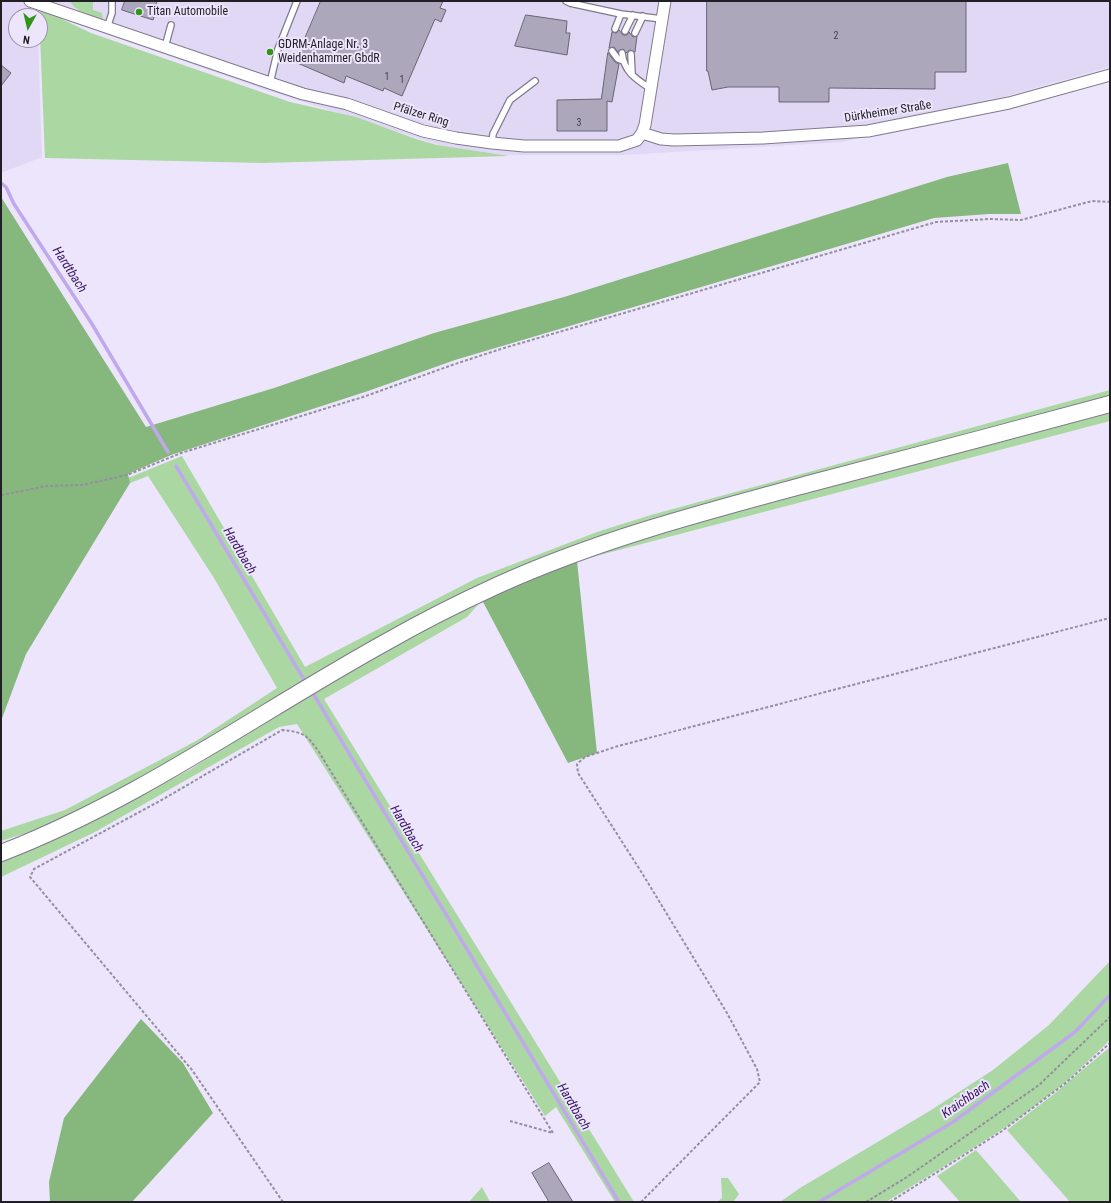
<!DOCTYPE html>
<html>
<head>
<meta charset="utf-8">
<style>
	body { margin:0 }
	#map { position:relative; width:1111px; height:1203px; overflow:hidden; background:#ece5fb; font-family:"Roboto Condensed",sans-serif }
	canvas { display:block }
	.frame { position:absolute; inset:0; border:2px solid #211e26; pointer-events:none }
	.north { position:absolute; left:8px; top:8px; width:40px; height:40px; box-sizing:border-box; background:#ece5fb; border:1px solid #9b95a6; border-radius:50%; rotate:188deg; font-size:11px; font-weight:700; line-height:16px; text-align:center; color:#211e26 }
	.north::after { content:''; display:block; margin:auto; width:14px; height:18px; background:#309519; clip-path:polygon(50% 0,100% 100%,50% 72%,0 100%) }
</style>
</head>
<body>
<div id="map">
<canvas width="1111" height="1203"></canvas>
<div class="frame"></div>
<div class="north">N</div>
</div>
<script>
const c = document.querySelector('canvas').getContext('2d');
c.lineJoin = 'round';
function fill(path, color) {
  c.fillStyle = color;
  c.fill(path, 'evenodd');
}
function trace(path, color, width, dash) {
  c.strokeStyle = color;
  c.lineWidth = width;
  c.lineCap = dash ? 'butt' : 'round';
  c.setLineDash(dash || []);
  c.stroke(path);
}
function drawText(font, color, halo, rows, align = 'center') {
  c.font = font + ' "Roboto Condensed",sans-serif';
  c.lineWidth = 4;
  c.setLineDash([]);
  c.textBaseline = 'middle';
  c.strokeStyle = halo;
  c.fillStyle = color;
  for (const [text, x, y, turn = 0] of rows) {
    c.save();
    c.translate(x, y);
    c.rotate((+turn || 0) * Math.PI / 180);
    c.textAlign = isNaN(turn) ? turn : align;
    if (halo) c.strokeText(text, 0, 0);
    c.fillText(text, 0, 0);
    c.restore();
  }
}
fill(new Path2D(`
	M 1,1 L 1110,1 L 1110,67 L 843,142 L 623,155 L 471,155 L 269,91 L 37,10 L 37,16 L 16,16 L 16,40 L 38,40 L 42,157 L 1,173 Z`), '#e0d8f5');
fill(new Path2D(`
	M 70,1 L 93,1 L 93,10 L 102,13 L 103,20 C 92,15 76,13 70,1 Z
	M 39,12 L 49,13 L 91,33 L 290,102 L 356,117 L 416,139 L 437,145 L 509,156 L 263,163 L 45,158 Z
	M 1110,390 L 1110,399 L 579,546 L 149,775 L 51,825 L 1,841 L 1,831 L 65,810 L 196,741 L 277,688 L 214,578 L 148,476 L 130,483 L 128,478 L 182,456 L 305,667 L 477,578 L 597,532 L 651,515 Z
	M 1110,410 L 1110,421 L 577,561 L 657,532 Z
	M 482,600 L 467,617 L 324,699 L 634,1202 L 615,1202 L 556,1107 L 545,1116 L 297,724 L 279,727 L 95,832 L 1,877 L 1,861 L 69,833 L 191,769 L 286,708 L 435,622 Z
	M 1110,961 L 1110,1040 L 1067,1081 L 1015,1121 L 951,1162 L 886,1202 L 780,1202 L 800,1188 L 928,1112 L 993,1070 L 1049,1025 Z
	M 1110,1047 L 1110,1202 L 1070,1202 L 1007,1130 L 1054,1094 Z
	M 976,1150 L 1021,1202 L 960,1202 L 937,1176 Z
	M 721,1178 L 728,1178 L 739,1194 L 733,1202 L 717,1202 L 722,1198 Z
	M 482,1187 L 490,1202 L 469,1202 Z`), '#abd7a3');
fill(new Path2D(`
	M 1008,163 L 1021,214 L 989,214 L 934,218 L 455,360 L 368,391 L 171,455 L 128,474 L 130,483 L 26,654 L 1,721 L 1,197 L 146,427 L 274,388 L 434,333 L 564,297 L 947,177 Z
	M 577,561 L 597,753 L 568,763 L 482,600 Z
	M 141,1019 L 183,1063 L 213,1113 L 132,1202 L 50,1202 L 49,1182 L 64,1118 Z`), '#86b77d');
trace(new Path2D(`
	M 1,183 L 6,187 L 14,204 L 92,324 L 168,452
	M 176,466 L 306,683
	M 311,690 L 619,1202
	M 819,1202 L 953,1122 L 1075,1032 L 1110,995`), '#bfa9ec', 3.5);
const building = new Path2D(`
	M 125,1 L 157,1 L 154,11 L 156,12 L 153,20 L 122,10 Z
	M 321,1 L 443,1 L 440,8 L 446,10 L 441,22 L 435,19 L 402,96 L 384,88 L 383,91 L 346,76 L 344,83 L 295,62 Z
	M 707,1 L 966,1 L 966,72 L 935,72 L 935,89 L 829,88 L 829,102 L 779,102 L 779,87 L 728,87 L 712,90 L 708,71 L 707,71 Z
	M 526,15 L 567,21 L 566,33 L 570,33 L 567,55 L 515,46 Z
	M 619,30 L 623,35 L 627,35 L 629,32 L 633,37 L 637,36 L 635,52 L 630,50 L 626,53 L 623,49 L 618,52 L 614,47 L 609,48 L 612,32 L 616,33 Z
	M 608,53 L 615,62 L 619,64 L 612,102 L 607,101 L 607,131 L 557,131 L 557,100 L 601,99 Z
	M 1,65 L 11,73 L 1,86 Z
	M 549,1163 L 573,1202 L 549,1202 L 532,1173 Z`);
fill(building, '#ada7bb');
trace(building, '#6a6477', 1);
const service = new Path2D(`
	M 566,1 L 570,3 L 621,14 L 662,19
	M 107,28 L 112,13 L 112,1
	M 615,29 L 621,14
	M 625,31 L 633,15
	M 635,33 L 643,16
	M 165,47 L 171,25
	M 612,51 L 618,59 L 623,61
	M 622,53 C 624,72 636,79 651,89
	M 631,54 L 632,74
	M 270,83 L 278,49 L 297,1
	M 492,143 L 493,134 L 510,100 L 535,81`);
const minor = new Path2D(`
	M 30,1 L 270,83 L 303,94 L 347,104 L 423,131 L 456,138 L 492,143 L 524,146 L 619,146 L 637,140 L 642,133 L 645,125 L 665,1
	M 642,133 L 661,139 L 674,140 L 763,138 L 868,131 L 1009,103 L 1110,75`);
const secondary = new Path2D(`
	M 1,853 C 139,800 259,712 388,641 C 423,621 459,603 496,586 C 597,540 704,512 812,483 C 911,457 1011,431 1110,404`);
trace(service, '#7f798c', 8);
trace(minor, '#7f798c', 13);
trace(secondary, '#7f798c', 18);
trace(new Path2D(`
	M 1,495 L 47,486 L 82,485 L 127,475 L 181,453 L 363,397 L 455,364 L 504,348 L 936,222 L 990,219 L 1021,220 L 1092,201 L 1110,202
	M 283,1202 L 192,1070 L 30,877 L 34,869 L 158,802 L 282,730 C 304,732 307,735 319,752 L 553,1133 L 510,1121
	M 641,1202 L 760,1082 L 757,1069 L 727,1013 L 642,873 L 578,773 L 577,764 L 585,757 L 618,746 L 1110,618
	M 866,1202 L 907,1177 L 1039,1085 L 1110,1017
	M 890,1202 L 1002,1131 L 1067,1082 L 1110,1043`), '#948f9f', 2, [3, 2]);
trace(service, '#fff', 5.5);
trace(minor, '#fff', 11);
trace(secondary, '#fff', 16);
for (const [x, y, r, color] of [
	[139,12,4,"#309519"],
	[270,52,4,"#309519"]
]) {
  const dot = new Path2D();
  dot.arc(x, y, r, 0, 2 * Math.PI);
  c.fillStyle = color;
  c.fill(dot);
  trace(dot, '#ece5fb', 1.5);
}
drawText('10px', '#44404b', null, [
	["2",836,36],
	["1",387,77],
	["1",402,80],
	["3",579,123]
]);
drawText('12px', '#211e26', '#ece5fb', [
	["Titan Automobile",147,12],
	["GDRM-Anlage Nr. 3",278,45],
	["Weidenhammer GbdR",278,59]
], 'left');
drawText('12px', '#211e26', '#ece5fb', [
	["Dürkheimer Straße",888,112,-9],
	["Pfälzer Ring",421,115,17]
]);
drawText('italic 13px', '#381562', '#ece5fb', [
	["Hardtbach",69,270,57],
	["Hardtbach",239,551,59],
	["Hardtbach",406,829,59],
	["Kraichbach",966,1100,-35],
	["Hardtbach",573,1107,59]
]);
</script>
</body>
</html>
